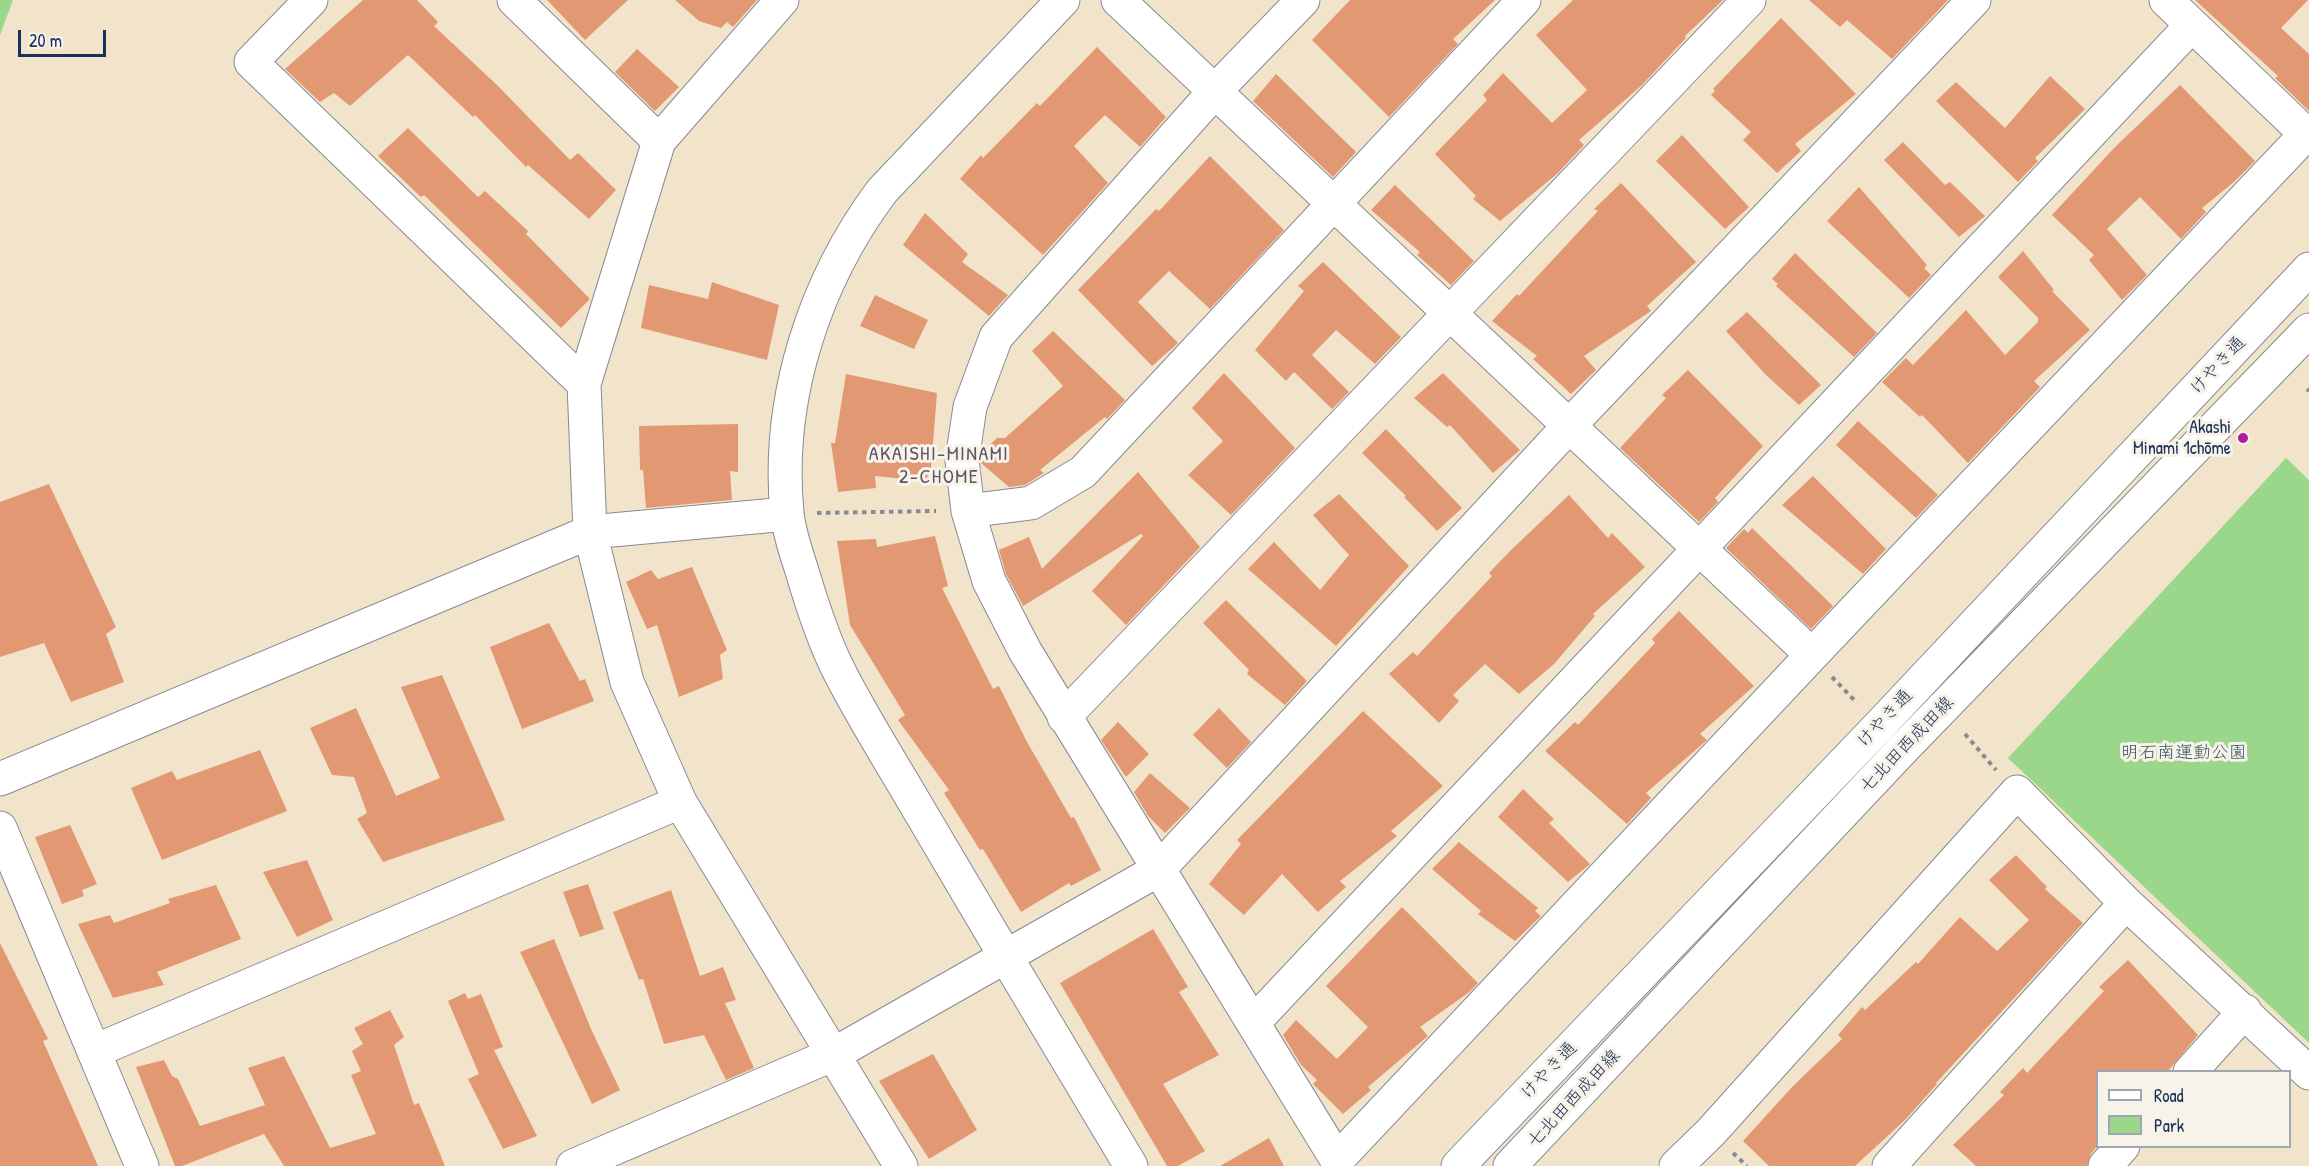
<!DOCTYPE html>
<html>
<head>
<meta charset="utf-8">
<style>
	body { margin:0 }
	#map { position:relative; width:2309px; height:1166px; overflow:hidden; background:#f2e4ca; font-family:"Patrick Hand",sans-serif }
	canvas { display:block }
	.legend { position:absolute; left:2096px; top:1070px; width:195px; height:78px; box-sizing:border-box; background:#f7f3e8; border:2px solid #9fa5b1; margin:0; padding:8px 10px; list-style:none; font-size:18px; color:#1b2f5e }
	.legend li { display:flex; align-items:center; gap:12px; height:30px }
	.legend b { width:30px; border:2px solid #9fa5b1 }
	.scale { position:absolute; left:18px; top:30px; width:88px; height:27px; box-sizing:border-box; border:3px solid #1b2f5e; border-top:0; padding-left:8px; font-size:18px; line-height:21px; white-space:nowrap; color:#1b2f5e; -webkit-text-stroke:4px #f7f3e8; paint-order:stroke }
</style>
</head>
<body>
<div id="map">
<canvas width="2309" height="1166"></canvas>
<ul class="legend">
<li><b style="height:8px;background:#fff"></b>Road</li>
<li><b style="height:16px;background:#9ad78b"></b>Park</li>
</ul>
<div class="scale">20 m</div>
</div>
<script>
const c = document.querySelector('canvas').getContext('2d');
c.lineJoin = 'round';
function fill(path, color) {
  c.fillStyle = color;
  c.fill(path, 'evenodd');
}
function trace(path, color, width, dash) {
  c.strokeStyle = color;
  c.lineWidth = width;
  c.lineCap = dash ? 'butt' : 'round';
  c.setLineDash(dash || []);
  c.stroke(path);
}
function drawText(font, color, halo, rows, align = 'center') {
  c.font = font + ' "Patrick Hand","Klee One",sans-serif';
  c.lineWidth = 6;
  c.setLineDash([]);
  c.textBaseline = 'middle';
  c.strokeStyle = halo;
  c.fillStyle = color;
  for (const [text, x, y, turn = 0] of rows) {
    c.save();
    c.translate(x, y);
    c.rotate((+turn || 0) * Math.PI / 180);
    c.textAlign = isNaN(turn) ? turn : align;
    if (halo) c.strokeText(text, 0, 0);
    c.fillText(text, 0, 0);
    c.restore();
  }
}
fill(new Path2D(`
	M 0,0 L 13,0 L 0,35 Z
	M 2286,458 L 2309,480 L 2309,1043 L 2008,758 Z`), '#9ad78b');
fill(new Path2D(`
	M 363,0 L 417,0 L 438,22 L 434,26 L 498,86 L 570,160 L 578,153 L 616,190 L 589,219 L 528,165 L 526,167 L 475,115 L 473,117 L 408,55 L 350,106 L 334,93 L 320,102 L 285,69 Z
	M 547,0 L 628,0 L 585,40 Z
	M 675,0 L 757,0 L 733,27 L 727,22 L 721,28 L 699,21 Z
	M 1350,0 L 1495,0 L 1453,39 L 1458,44 L 1389,117 L 1312,40 Z
	M 1573,0 L 1723,0 L 1685,36 L 1686,38 L 1642,85 L 1579,140 L 1584,145 L 1558,173 L 1500,221 L 1473,199 L 1476,196 L 1435,154 L 1487,100 L 1483,95 L 1503,73 L 1552,123 L 1587,90 L 1536,35 Z
	M 1809,0 L 1948,0 L 1892,59 L 1847,20 L 1840,27 Z
	M 2195,0 L 2308,0 L 2281,28 L 2309,54 L 2309,111 L 2275,78 L 2278,76 Z
	M 1781,18 L 1856,94 L 1795,144 L 1801,151 L 1777,173 L 1743,140 L 1751,132 L 1711,95 L 1715,91 L 1713,89 Z
	M 1097,47 L 1166,117 L 1140,147 L 1105,115 L 1074,146 L 1108,183 L 1043,255 L 960,179 L 981,155 L 983,158 L 1037,103 L 1040,106 Z
	M 637,49 L 679,87 L 655,111 L 615,72 Z
	M 1276,74 L 1356,152 L 1333,177 L 1253,101 Z
	M 2050,76 L 2085,109 L 2035,158 L 2038,161 L 2018,182 L 1936,101 L 1956,82 L 2005,128 Z
	M 2180,85 L 2255,161 L 2234,182 L 2202,208 L 2206,212 L 2181,239 L 2140,197 L 2107,229 L 2147,275 L 2122,300 L 2089,260 L 2094,255 L 2052,215 L 2115,147 Z
	M 408,128 L 478,197 L 485,191 L 528,231 L 526,234 L 590,299 L 561,328 L 424,195 L 421,197 L 378,156 Z
	M 1682,135 L 1749,207 L 1725,229 L 1656,161 Z
	M 1903,142 L 1945,185 L 1950,182 L 1985,216 L 1959,237 L 1884,160 Z
	M 1210,156 L 1284,230 L 1210,309 L 1169,271 L 1138,302 L 1178,343 L 1152,366 L 1078,290 L 1156,209 L 1159,211 Z
	M 1621,183 L 1696,262 L 1647,306 L 1651,311 L 1584,356 L 1596,370 L 1571,394 L 1533,359 L 1537,356 L 1492,321 L 1517,294 L 1519,296 L 1598,211 L 1594,209 Z
	M 1395,185 L 1474,261 L 1451,285 L 1417,255 L 1420,252 L 1371,210 Z
	M 1859,187 L 1927,265 L 1924,268 L 1931,275 L 1909,298 L 1827,221 Z
	M 925,213 L 968,254 L 962,262 L 1008,295 L 989,316 L 903,245 Z
	M 2023,251 L 2054,290 L 2052,291 L 2090,330 L 2034,381 L 2040,387 L 1968,463 L 1922,415 L 1920,417 L 1882,382 L 1906,358 L 1913,365 L 1966,310 L 2005,355 L 2038,322 L 2038,318 L 1998,277 Z
	M 1795,253 L 1877,333 L 1854,357 L 1776,286 L 1778,284 L 1772,279 Z
	M 1323,262 L 1401,337 L 1375,364 L 1336,330 L 1312,355 L 1349,392 L 1332,409 L 1294,372 L 1286,381 L 1255,350 L 1304,291 L 1298,286 Z
	M 712,282 L 779,305 L 767,360 L 641,328 L 649,285 L 708,299 Z
	M 875,295 L 928,320 L 914,349 L 860,326 Z
	M 1747,312 L 1821,385 L 1799,405 L 1766,375 L 1726,331 Z
	M 1053,331 L 1125,400 L 1107,419 L 1105,417 L 1040,470 L 1044,473 L 1025,485 L 1009,487 L 981,463 L 982,452 L 997,438 L 1005,438 L 1063,386 L 1032,351 Z
	M 1688,370 L 1763,446 L 1715,498 L 1718,502 L 1699,522 L 1620,448 L 1666,398 L 1662,395 Z
	M 1224,373 L 1295,448 L 1231,515 L 1188,475 L 1223,441 L 1192,408 Z
	M 1443,373 L 1520,450 L 1493,473 L 1450,425 L 1447,427 L 1414,398 Z
	M 846,374 L 937,393 L 931,467 L 926,481 L 875,476 L 876,488 L 838,492 L 831,443 L 835,443 Z
	M 1858,421 L 1938,495 L 1916,518 L 1836,445 Z
	M 738,424 L 738,472 L 730,471 L 732,500 L 646,508 L 643,470 L 640,470 L 639,426 Z
	M 1386,429 L 1462,508 L 1437,531 L 1404,497 L 1406,496 L 1362,453 Z
	M 1138,472 L 1200,547 L 1126,625 L 1092,591 L 1143,536 L 1141,534 L 1023,606 L 1006,574 L 999,550 L 1029,537 L 1042,569 Z
	M 1813,476 L 1886,549 L 1863,574 L 1782,505 Z
	M 49,484 L 116,627 L 106,634 L 124,682 L 71,702 L 44,643 L 0,657 L 0,502 Z
	M 1339,494 L 1409,566 L 1336,646 L 1248,569 L 1274,542 L 1320,590 L 1349,555 L 1313,515 Z
	M 1569,495 L 1608,538 L 1612,533 L 1645,567 L 1593,614 L 1595,616 L 1554,664 L 1519,694 L 1485,664 L 1453,695 L 1459,701 L 1439,723 L 1389,674 L 1413,652 L 1417,656 L 1492,576 L 1489,573 L 1510,551 Z
	M 1752,528 L 1833,606 L 1811,629 L 1726,548 L 1744,529 L 1748,533 Z
	M 935,536 L 948,586 L 942,588 L 993,689 L 999,686 L 1027,742 L 1071,818 L 1074,817 L 1101,870 L 1071,886 L 1069,883 L 1021,912 L 983,849 L 980,850 L 944,793 L 949,790 L 898,720 L 905,715 L 850,625 L 837,541 L 876,539 L 877,547 Z
	M 692,567 L 727,650 L 720,655 L 723,679 L 679,697 L 657,625 L 647,629 L 626,582 L 651,570 L 658,579 Z
	M 1226,600 L 1307,681 L 1285,705 L 1247,674 L 1249,670 L 1203,623 Z
	M 1679,611 L 1754,686 L 1700,734 L 1707,740 L 1646,793 L 1651,798 L 1627,824 L 1545,751 L 1575,722 L 1578,725 L 1655,643 L 1652,639 Z
	M 549,623 L 580,681 L 585,679 L 594,701 L 522,729 L 490,647 Z
	M 442,675 L 505,820 L 383,862 L 357,819 L 367,813 L 354,777 L 332,775 L 310,728 L 356,708 L 396,796 L 440,778 L 401,687 Z
	M 1219,708 L 1251,742 L 1227,768 L 1193,735 Z
	M 1363,711 L 1443,786 L 1391,831 L 1397,836 L 1340,881 L 1346,887 L 1318,912 L 1282,874 L 1244,915 L 1209,884 L 1241,844 L 1237,840 Z
	M 1118,722 L 1149,754 L 1126,777 L 1101,740 Z
	M 260,750 L 287,811 L 162,860 L 131,788 L 172,771 L 177,780 Z
	M 1150,773 L 1190,808 L 1165,833 L 1148,816 L 1134,792 Z
	M 1523,789 L 1554,819 L 1549,823 L 1590,864 L 1568,882 L 1498,817 Z
	M 70,825 L 97,884 L 82,890 L 84,896 L 62,904 L 35,837 Z
	M 1459,842 L 1538,908 L 1535,911 L 1541,916 L 1515,941 L 1478,914 L 1481,911 L 1432,869 Z
	M 2016,855 L 2047,887 L 2045,889 L 2083,923 L 1936,1083 L 1937,1084 L 1905,1120 L 1855,1166 L 1769,1166 L 1743,1141 L 1793,1086 L 1842,1039 L 1838,1035 L 1862,1007 L 1865,1010 L 1916,962 L 1918,964 L 1960,917 L 1997,951 L 2029,920 L 1989,880 Z
	M 307,860 L 333,920 L 297,937 L 263,872 Z
	M 588,884 L 604,929 L 580,937 L 563,892 Z
	M 216,885 L 241,939 L 157,972 L 164,985 L 113,998 L 78,924 L 110,915 L 114,923 L 170,903 L 168,899 Z
	M 671,890 L 700,976 L 723,967 L 736,1000 L 725,1003 L 754,1068 L 726,1080 L 704,1035 L 664,1044 L 643,979 L 639,980 L 613,912 Z
	M 1402,907 L 1478,983 L 1468,993 L 1420,1027 L 1428,1036 L 1368,1087 L 1371,1090 L 1343,1114 L 1313,1084 L 1317,1080 L 1301,1065 L 1283,1035 L 1296,1020 L 1337,1059 L 1368,1027 L 1326,986 Z
	M 1153,929 L 1188,987 L 1179,992 L 1219,1055 L 1163,1084 L 1205,1151 L 1178,1166 L 1167,1166 L 1060,983 Z
	M 554,939 L 591,1029 L 620,1090 L 592,1104 L 520,952 Z
	M 0,943 L 48,1039 L 43,1041 L 98,1166 L 0,1166 Z
	M 2128,960 L 2198,1035 L 2168,1071 L 2097,1071 L 2097,1146 L 2091,1154 L 2087,1166 L 1976,1166 L 1953,1145 L 2004,1095 L 2000,1092 L 2023,1068 L 2027,1073 L 2104,991 L 2099,987 Z
	M 465,993 L 468,999 L 481,994 L 503,1047 L 494,1050 L 537,1136 L 503,1149 L 468,1079 L 479,1074 L 448,1001 Z
	M 390,1010 L 404,1037 L 394,1045 L 414,1105 L 419,1103 L 445,1166 L 284,1166 L 264,1134 L 182,1166 L 175,1166 L 136,1067 L 164,1060 L 172,1076 L 178,1079 L 200,1126 L 265,1105 L 248,1068 L 284,1056 L 330,1148 L 376,1134 L 351,1075 L 361,1071 L 352,1051 L 363,1044 L 354,1028 Z
	M 933,1054 L 977,1130 L 929,1159 L 879,1081 Z
	M 1269,1138 L 1284,1166 L 1220,1166 Z`), '#e29873');
const minor = new Path2D(`
	M 311,0 L 251,62 L 584,384
	M 514,0 L 659,141
	M 782,0 L 659,141 L 584,384 L 590,532 L 627,682 L 680,802 L 901,1166
	M 1063,0 L 882,191 C 814,282 776,399 787,513 C 789,533 796,552 802,571 C 812,605 824,642 840,673 C 864,720 893,765 919,810 C 989,929 1060,1048 1131,1166
	M 1118,0 L 1812,655
	M 1303,0 L 1215,91 L 996,337 L 970,407 L 962,460 L 968,511 L 989,581 L 1025,651 L 1337,1160 L 1812,655 L 2306,134 L 2166,0
	M 968,511 L 1031,503 L 1083,472 L 1524,0
	M 1064,717 L 1749,0
	M 0,779 L 590,532 L 787,514
	M 0,828 L 142,1166
	M 1253,1023 L 2192,25
	M 95,1051 L 680,802
	M 2190,1072 L 2245,1011
	M 573,1166 L 834,1054 L 1158,870 L 1569,426 L 1974,0
	M 1458,1166 L 1881,724 L 2309,269
	M 1510,1166 L 1902,750 L 2309,330
	M 1676,1166 L 1711,1132 L 2017,792 L 2126,903 L 2309,1073
	M 1889,1166 L 2126,903
	M 2105,1166 L 2123,1146`);
trace(minor, '#868a94', 35);
trace(new Path2D(`
	M 2307,389 L 2309,391
	M 817,513 L 936,511
	M 1832,677 L 1857,703
	M 1965,734 L 1996,770
	M 1733,1153 L 1747,1166`), '#868a94', 4, [4.5, 4.5]);
trace(minor, '#fff', 33);
for (const [x, y, r, color] of [
	[2243,438,6,"#b5179e"]
]) {
  const dot = new Path2D();
  dot.arc(x, y, r, 0, 2 * Math.PI);
  c.fillStyle = color;
  c.fill(dot);
  trace(dot, '#f7f3e8', 2);
}
drawText('18px', '#1b2f5e', '#f7f3e8', [
	["けやき通",2218,366,-47],
	["けやき通",1885,719,-47],
	["七北田西成田線",1907,745,-46],
	["けやき通",1549,1071,-46],
	["七北田西成田線",1574,1099,-47]
]);
drawText('18px', '#1b2f5e', '#f7f3e8', [
	["Akashi",2231,428],
	["Minami 1chōme",2231,449]
], 'right');
drawText('18px', '#3b5969', '#f7f3e8', [
	["明石南運動公園",2184,753]
]);
c.letterSpacing = '1.5px';
drawText('20px', '#615465', '#f7f3e8', [
	["AKAISHI-MINAMI",939,455],
	["2-CHOME",939,478]
]);
c.letterSpacing = '0px';
</script>
</body>
</html>
